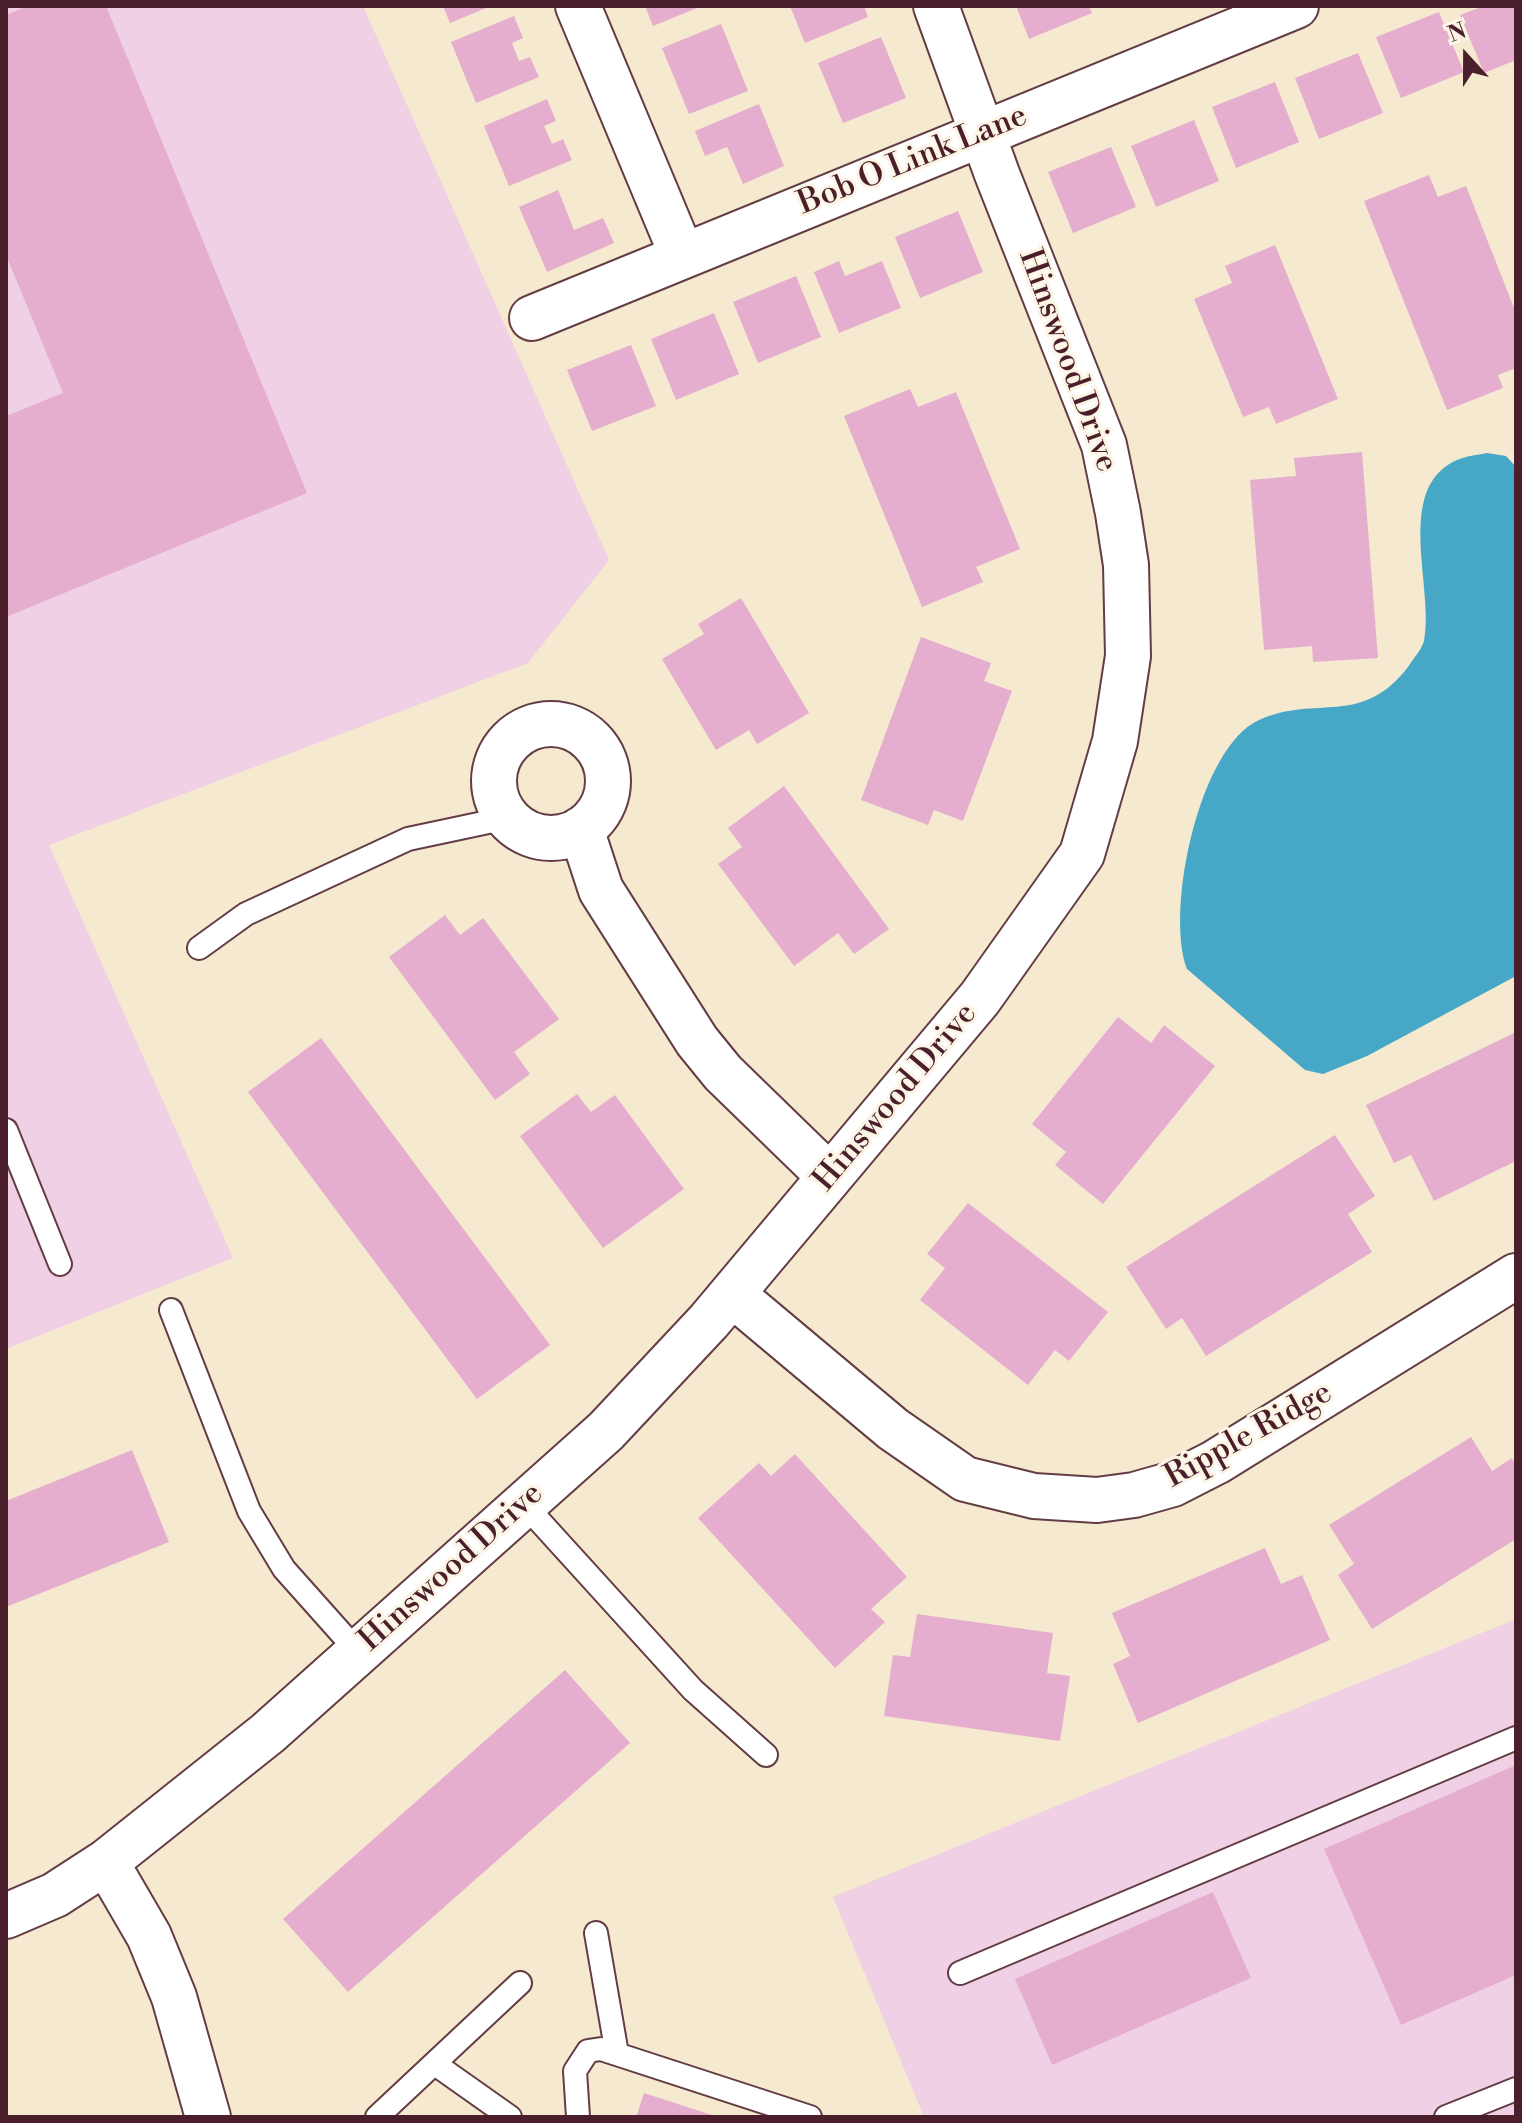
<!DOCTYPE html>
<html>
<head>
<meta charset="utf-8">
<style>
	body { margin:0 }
	#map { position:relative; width:1522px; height:2123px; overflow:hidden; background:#f5e9cf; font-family:"Libre Bodoni",serif }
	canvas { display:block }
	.frame { position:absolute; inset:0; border:8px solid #4a1f2b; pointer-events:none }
	.north { position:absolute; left:1426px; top:16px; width:80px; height:80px; -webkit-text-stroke:6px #fcf5e5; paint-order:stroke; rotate:339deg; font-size:22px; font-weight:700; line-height:32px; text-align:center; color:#4a1f2b }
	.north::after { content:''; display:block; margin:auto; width:28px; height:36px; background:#4a1f2b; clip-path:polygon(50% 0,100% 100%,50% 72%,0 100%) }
</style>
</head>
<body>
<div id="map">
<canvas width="1522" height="2123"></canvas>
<div class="frame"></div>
<div class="north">N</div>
</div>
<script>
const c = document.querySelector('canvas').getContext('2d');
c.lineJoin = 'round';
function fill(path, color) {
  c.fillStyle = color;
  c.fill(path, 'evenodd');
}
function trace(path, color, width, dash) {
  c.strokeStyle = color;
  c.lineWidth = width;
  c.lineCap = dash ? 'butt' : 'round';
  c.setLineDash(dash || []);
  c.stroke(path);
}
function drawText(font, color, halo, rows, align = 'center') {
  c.font = font + ' "Libre Bodoni",serif';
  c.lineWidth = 6;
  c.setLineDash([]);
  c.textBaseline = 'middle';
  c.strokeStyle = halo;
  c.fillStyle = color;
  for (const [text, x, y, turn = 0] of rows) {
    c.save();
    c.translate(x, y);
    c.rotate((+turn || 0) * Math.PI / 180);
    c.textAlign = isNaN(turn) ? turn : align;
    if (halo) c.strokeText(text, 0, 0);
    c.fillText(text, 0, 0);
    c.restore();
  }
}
fill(new Path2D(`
	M 6,6 L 363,6 L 609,560 L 528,663 L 49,845 L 233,1258 L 6,1349 Z
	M 1516,1619 L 1516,2117 L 924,2117 L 833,1897 Z`), '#f0d0e4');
fill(new Path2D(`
	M 1487,453 L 1506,456 L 1516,467 L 1516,976 L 1367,1056 L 1323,1074 L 1305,1070 L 1187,969 C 1165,910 1199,747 1259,720 C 1317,694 1361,728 1408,667 C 1413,659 1422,649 1424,641 C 1435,589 1393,488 1457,460 C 1466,456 1477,455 1487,453 Z`), '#47a7c6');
fill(new Path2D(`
	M 28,6 L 106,6 L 307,493 L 6,617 L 6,416 L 63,393 L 6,255 L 6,15 Z
	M 443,6 L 491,6 L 450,23 Z
	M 645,6 L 702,6 L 653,26 Z
	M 790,6 L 864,6 L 868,17 L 805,43 Z
	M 1016,6 L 1089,6 L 1092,13 L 1029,39 Z
	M 1484,6 L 1516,6 L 1516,60 L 1484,73 L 1460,15 Z
	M 1439,12 L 1464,72 L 1401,98 L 1376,37 Z
	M 514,16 L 523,38 L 512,43 L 519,61 L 530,57 L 539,77 L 476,103 L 451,42 Z
	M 721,24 L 748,91 L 689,114 L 662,48 Z
	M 881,37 L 906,98 L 843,123 L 818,63 Z
	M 1358,53 L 1383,113 L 1319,139 L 1295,78 Z
	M 1275,82 L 1299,142 L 1236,168 L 1212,107 Z
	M 547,99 L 556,121 L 544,126 L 552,144 L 563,139 L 572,160 L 509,186 L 484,126 Z
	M 759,104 L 784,166 L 743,184 L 727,147 L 705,156 L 695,131 Z
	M 1194,120 L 1219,181 L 1156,207 L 1131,146 Z
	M 1111,147 L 1136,207 L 1073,233 L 1048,172 Z
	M 1429,175 L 1438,197 L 1466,186 L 1516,313 L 1516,368 L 1498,375 L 1503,388 L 1447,410 L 1364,201 Z
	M 558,190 L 574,230 L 603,218 L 614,243 L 547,272 L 519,207 Z
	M 958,211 L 983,272 L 920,298 L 895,237 Z
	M 1275,245 L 1338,399 L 1276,424 L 1269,407 L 1243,417 L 1194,299 L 1232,283 L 1225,266 Z
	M 839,261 L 845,276 L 882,261 L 901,308 L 839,333 L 814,272 Z
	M 796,276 L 821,337 L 758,363 L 733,302 Z
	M 714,313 L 739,374 L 676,400 L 651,339 Z
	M 631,345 L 656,406 L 592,431 L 567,370 Z
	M 910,389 L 918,407 L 956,392 L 1020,549 L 976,567 L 983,582 L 922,607 L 844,416 Z
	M 1362,452 L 1378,658 L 1313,662 L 1312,646 L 1264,650 L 1250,480 L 1296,476 L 1294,458 Z
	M 741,598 L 809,713 L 757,744 L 749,730 L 716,750 L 662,659 L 704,634 L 698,624 Z
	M 921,637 L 991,663 L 984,681 L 1012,691 L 963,821 L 934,810 L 928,825 L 861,800 Z
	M 784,786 L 889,929 L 854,954 L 838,933 L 794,966 L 718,864 L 742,847 L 728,828 Z
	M 445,915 L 460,935 L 483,918 L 559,1019 L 514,1052 L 530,1074 L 495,1100 L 389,957 Z
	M 1118,1017 L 1151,1043 L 1164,1025 L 1215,1066 L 1103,1204 L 1055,1165 L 1066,1152 L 1032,1124 Z
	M 1516,1032 L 1516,1161 L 1434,1201 L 1411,1155 L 1394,1163 L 1366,1105 Z
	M 321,1038 L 550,1345 L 477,1399 L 248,1092 Z
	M 577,1094 L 591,1112 L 615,1095 L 684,1189 L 603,1248 L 520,1136 Z
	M 1335,1135 L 1375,1196 L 1348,1214 L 1372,1252 L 1206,1356 L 1182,1318 L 1166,1329 L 1126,1267 Z
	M 968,1203 L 1108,1312 L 1069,1361 L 1055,1350 L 1028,1385 L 920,1300 L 945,1268 L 927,1254 Z
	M 1471,1437 L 1492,1471 L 1512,1458 L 1516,1465 L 1516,1539 L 1372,1629 L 1338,1575 L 1354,1564 L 1329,1525 Z
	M 132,1450 L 169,1542 L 6,1607 L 6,1501 Z
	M 795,1454 L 907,1577 L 871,1609 L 885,1622 L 835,1668 L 698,1518 L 759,1463 L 771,1476 Z
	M 1265,1548 L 1281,1584 L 1302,1575 L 1330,1640 L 1138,1723 L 1113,1664 L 1130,1656 L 1112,1613 Z
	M 917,1614 L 1053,1633 L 1047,1673 L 1070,1676 L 1060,1741 L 884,1716 L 893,1655 L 910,1657 Z
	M 565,1670 L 630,1743 L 348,1992 L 283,1919 Z
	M 1516,1765 L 1516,1975 L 1401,2025 L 1324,1849 Z
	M 1213,1892 L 1251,1978 L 1052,2065 L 1015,1979 Z
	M 644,2093 L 715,2116 L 715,2117 L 636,2117 Z`), '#e6aece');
const lane = new Path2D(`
	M 199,948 L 246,914 L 408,839 L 507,818
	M 6,1130 L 60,1264
	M 171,1310 L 249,1511 L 284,1569 L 358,1652
	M 524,1504 L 693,1690 L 766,1755
	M 596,1933 L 617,2054
	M 960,1973 L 1516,1738
	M 435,2064 L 510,2117
	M 377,2117 L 520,1983
	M 578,2117 L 575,2071 L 588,2051 L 601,2049 L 810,2117
	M 1446,2117 L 1516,2089`);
const street = new Path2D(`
	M 578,6 L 682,255
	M 532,318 L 1296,6
	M494 781a57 57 0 1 1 114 0a57 57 0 1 1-114 0Z
	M 581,829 L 601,890 L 697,1041 L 723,1073 L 830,1177
	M 732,1294 L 893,1429 L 965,1479 L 1034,1496 L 1097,1500 L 1134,1495 L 1173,1484 L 1216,1462 L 1516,1276
	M 106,1862 L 149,1936 L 174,1997 L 208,2117
	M 6,1916 L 55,1895 L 106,1862 L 268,1733 L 606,1431 L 709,1321 L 980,998 L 1082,854 L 1115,741 L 1128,656 L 1126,565 L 1118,513 L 1104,445 L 997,174 L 936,6`);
trace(lane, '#643d44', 26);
trace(street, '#643d44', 48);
trace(lane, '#fff', 22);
trace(street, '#fff', 44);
drawText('32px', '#4a1f2b', '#fcf5e5', [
	["Bob O Link Lane",913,161,-22],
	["Hinswood Drive",1067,361,70],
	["Hinswood Drive",896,1098,-50],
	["Ripple Ridge",1249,1436,-29],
	["Hinswood Drive",452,1568,-42]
]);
</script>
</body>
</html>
